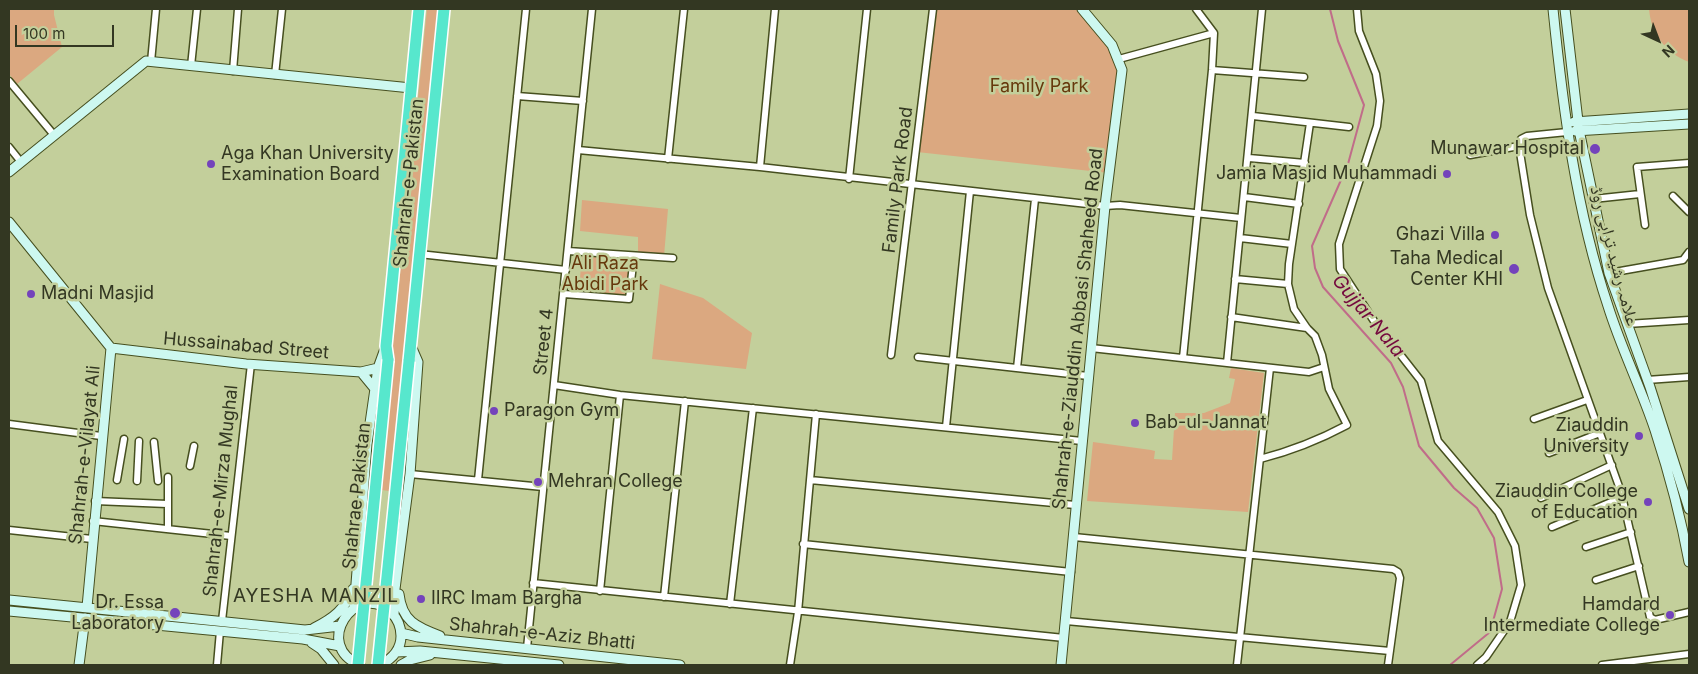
<!DOCTYPE html>
<html>
<head>
<meta charset="utf-8">
<style>
	body { margin:0 }
	#map { position:relative; width:1698px; height:674px; overflow:hidden; background:#c3cf9b; font-family:Inter,sans-serif }
	canvas { display:block }
	.frame { position:absolute; inset:0; border:10px solid #333722; pointer-events:none }
	.north { position:absolute; left:1633px; top:15px; width:50px; height:50px; -webkit-text-stroke:4px #c3cf9b; paint-order:stroke; rotate:137deg; font-size:14px; font-weight:700; line-height:20px; text-align:center; color:#333722 }
	.north::after { content:''; display:block; margin:auto; width:18px; height:22px; background:#333722; clip-path:polygon(50% 0,100% 100%,50% 72%,0 100%) }
	.scale { position:absolute; left:15px; top:25px; width:99px; height:22px; box-sizing:border-box; border:2px solid #333722; border-top:0; padding-left:6px; font-size:15px; line-height:18px; white-space:nowrap; color:#333722; -webkit-text-stroke:4px #c3cf9b; paint-order:stroke }
</style>
</head>
<body>
<div id="map">
<canvas width="1698" height="674"></canvas>
<div class="frame"></div>
<div class="north">N</div>
<div class="scale">100 m</div>
</div>
<script>
const c = document.querySelector('canvas').getContext('2d');
c.lineJoin = 'round';
function fill(path, color) {
  c.fillStyle = color;
  c.fill(path, 'evenodd');
}
function trace(path, color, width, dash) {
  c.strokeStyle = color;
  c.lineWidth = width;
  c.lineCap = dash ? 'butt' : 'round';
  c.setLineDash(dash || []);
  c.stroke(path);
}
function drawText(font, color, halo, rows, align = 'center') {
  c.font = font + ' Inter,"Noto Naskh Arabic",sans-serif';
  c.lineWidth = 5;
  c.setLineDash([]);
  c.textBaseline = 'middle';
  c.strokeStyle = halo;
  c.fillStyle = color;
  for (const [text, x, y, turn = 0] of rows) {
    c.save();
    c.translate(x, y);
    c.rotate((+turn || 0) * Math.PI / 180);
    c.textAlign = isNaN(turn) ? turn : align;
    if (halo) c.strokeText(text, 0, 0);
    c.fillText(text, 0, 0);
    c.restore();
  }
}
fill(new Path2D(`
	M 9,9 L 54,9 L 54,15 L 62,47 L 17,84 L 9,74 Z
	M 427,9 L 439,9 L 389,491 L 382,490 L 391,363 Z
	M 933,9 L 1081,9 L 1119,59 L 1109,173 L 917,152 Z
	M 1649,9 L 1689,9 L 1689,62 C 1666,53 1651,34 1649,9 Z
	M 582,200 L 668,209 L 664,256 L 638,253 L 638,237 L 580,231 Z
	M 582,254 L 630,258 L 627,295 L 579,291 Z
	M 660,284 L 703,298 L 752,333 L 746,369 L 652,359 Z
	M 1231,368 L 1264,373 L 1248,512 L 1087,501 L 1093,442 L 1151,450 L 1155,451 L 1154,459 L 1172,460 L 1175,413 L 1204,413 L 1230,403 L 1235,379 L 1229,378 Z`), '#dba880');
trace(new Path2D(`
	M 1330,9 L 1338,41 L 1364,105 L 1348,164 L 1312,246 L 1315,268 L 1323,287 L 1391,363 L 1403,387 L 1419,446 L 1454,488 L 1477,508 L 1494,538 L 1502,589 L 1490,632 L 1450,665`), '#c06c89', 2);
const street = new Path2D(`
	M 1357,9 L 1359,31 L 1376,74 L 1380,101 L 1377,126 L 1339,244 L 1340,269 L 1374,321 L 1421,381 L 1438,441 L 1498,512 L 1515,546 L 1521,585 L 1510,622 L 1486,657 L 1477,665
	M 1119,59 L 1214,33
	M 151,62 L 156,9
	M 191,66 L 197,9
	M 1212,70 L 1304,77
	M 233,71 L 238,9
	M 275,75 L 282,9
	M 9,81 L 54,135
	M 517,96 L 583,101
	M 1253,116 L 1349,127
	M 1567,132 L 1527,136 L 1521,139 L 1519,146 L 1530,215 L 1548,288 L 1621,492 L 1650,617 L 1655,620 L 1689,612
	M 9,147 L 21,162
	M 578,150 L 760,167 L 1105,206 L 1120,205 L 1241,218
	M 1470,155 L 1519,146
	M 1249,158 L 1305,163
	M 668,159 L 684,9
	M 760,167 L 775,9
	M 849,179 L 867,9
	M 1673,196 L 1689,212
	M 1244,197 L 1299,204
	M 1593,199 L 1640,194
	M 1645,225 L 1637,167 L 1689,163
	M 1240,238 L 1292,244
	M 568,251 L 673,258
	M 419,254 L 566,270
	M 1609,273 L 1683,260 L 1689,252
	M 1235,279 L 1288,284
	M 564,294 L 629,299 L 634,256
	M 1231,317 L 1307,328
	M 1627,324 L 1689,320
	M 1091,348 L 1309,372 L 1324,367
	M 891,355 L 933,9
	M 918,357 L 1088,376
	M 1183,358 L 1212,70 L 1214,33 L 1196,9
	M 1227,363 L 1262,9
	M 1017,368 L 1035,199
	M 1647,380 L 1689,377
	M 554,385 L 620,395 L 1082,441
	M 1534,419 L 1587,400
	M 9,424 L 101,436
	M 946,427 L 970,191
	M 154,442 L 158,481
	M 1549,453 L 1600,433
	M 1260,459 C 1291,451 1319,440 1347,425 L 1329,389 L 1322,355 L 1315,336 L 1307,328 L 1294,309 L 1288,284 L 1289,264 L 1310,123
	M 190,466 L 194,446
	M 410,474 L 543,487
	M 117,480 L 124,439
	M 478,480 L 526,9
	M 810,480 L 1075,505
	M 137,481 L 139,441
	M 1541,498 L 1612,465
	M 95,501 L 167,504
	M 93,521 L 231,536
	M 1552,527 L 1623,497
	M 168,529 L 168,477
	M 9,530 L 92,539
	M 1074,537 L 1393,569 L 1398,572 L 1400,578 L 1388,665
	M 803,544 L 1071,572
	M 1586,547 L 1631,532
	M 1596,580 L 1639,566
	M 533,583 L 1064,638
	M 600,591 L 620,395
	M 664,597 L 685,401
	M 730,604 L 753,408
	M 222,621 L 251,364
	M 1066,621 L 1390,651
	M 527,648 L 592,9
	M 217,665 L 220,631
	M 790,665 L 798,612 L 816,414
	M 1237,665 L 1270,368
	M 1602,665 L 1689,654`);
const secondary = new Path2D(`
	M 1553,9 C 1563,109 1576,210 1608,306 C 1621,348 1641,388 1655,430 C 1669,473 1681,518 1689,562
	M 1565,9 L 1579,130 L 1609,273 L 1650,387 L 1689,509
	M 1574,122 L 1689,114
	M 1575,131 L 1689,124
	M 9,172 L 146,61 L 411,88
	M 9,222 L 111,348 L 87,607
	M 111,348 L 246,364 L 361,372 L 378,368
	M 361,372 L 375,389
	M 399,594 C 402,621 416,627 440,636
	M 9,600 L 305,630 L 340,626
	M 354,609 L 367,444 L 378,368 L 386,346
	M 9,611 L 303,639 L 340,646
	M 394,616 L 395,589 L 410,474 L 418,362 L 411,346
	M 314,628 C 334,618 345,609 353,589
	M 401,633 L 418,637 L 680,665
	M 312,643 L 321,649 L 334,665
	M 396,652 L 420,651 L 559,665
	M 79,665 L 85,618
	M 360,665 C 312,646 355,580 391,612 C 397,618 401,627 401,636 C 401,650 392,659 380,665
	M 401,665 L 410,660 L 430,655
	M 1061,665 L 1105,206 L 1122,70 L 1112,45 L 1082,9`);
const highway = new Path2D(`
	M 388,360 L 386,346 L 419,9
	M 409,361 L 444,9`);
trace(street, '#464f1f', 9);
trace(secondary, '#464f1f', 11);
trace(highway, '#fff', 14);
trace(street, '#fff', 6);
trace(secondary, '#cdf8f0', 9);
trace(highway, '#57e7cd', 11);
const highwayBridge = new Path2D(`
	M 358,665 L 388,360
	M 378,665 L 409,361`);
trace(highwayBridge, '#fff', 14, []);
trace(highwayBridge, '#57e7cd', 11);
for (const [x, y, r, color] of [
	[1595,149,6,"#7443bb"],
	[211,164,5,"#7443bb"],
	[1447,174,5,"#7443bb"],
	[1495,235,5,"#7443bb"],
	[1514,269,6,"#7443bb"],
	[31,294,5,"#7443bb"],
	[494,411,5,"#7443bb"],
	[1135,423,5,"#7443bb"],
	[1639,436,5,"#7443bb"],
	[538,482,5,"#7443bb"],
	[1648,502,5,"#7443bb"],
	[421,599,5,"#7443bb"],
	[175,613,6,"#7443bb"],
	[1670,615,5,"#7443bb"]
]) {
  const dot = new Path2D();
  dot.arc(x, y, r, 0, 2 * Math.PI);
  c.fillStyle = color;
  c.fill(dot);
  trace(dot, '#c3cf9b', 2);
}
drawText('18px', '#66380c', '#c3cf9b', [
	["Family Park",1039,87],
	["Ali Raza",605,264],
	["Abidi Park",605,285]
]);
drawText('18px', '#333722', '#c3cf9b', [
	["Munawar Hospital",1584,149],
	["Aga Khan University",221,154,"left"],
	["Examination Board",221,175,"left"],
	["Jamia Masjid Muhammadi",1437,174],
	["Ghazi Villa",1485,235],
	["Taha Medical",1503,259],
	["Center KHI",1503,280],
	["Madni Masjid",41,294,"left"],
	["Paragon Gym",504,411,"left"],
	["Bab-ul-Jannat",1145,423,"left"],
	["Ziauddin",1629,426],
	["University",1629,447],
	["Mehran College",548,482,"left"],
	["Ziauddin College",1638,492],
	["of Education",1638,513],
	["IIRC Imam Bargha",431,599,"left"],
	["Dr. Essa",164,603],
	["Laboratory",164,624],
	["Hamdard",1660,605],
	["Intermediate College",1660,626]
], 'right');
drawText('18px', '#333722', '#c3cf9b', [
	["Family Park Road",898,180,-83],
	["Shahrah-e-Pakistan",409,183,-84],
	["علامہ رشید ترابی روڈ",1614,256,75],
	["Shahrah-e-Ziauddin Abbasi Shaheed Road",1078,329,-84],
	["Street 4",544,342,-84],
	["Hussainabad Street",246,346,5],
	["Shahrah-e-Vilayat Ali",85,455,-84],
	["Shahrah-e-Mirza Mughal",221,491,-84],
	["Shahrae Pakistan",357,496,-84],
	["Shahrah-e-Aziz Bhatti",542,634,6]
]);
drawText('italic 19px', '#740a3e', '#c3cf9b', [
	["Gujjar Nala",1368,316,50]
]);
c.letterSpacing = '1px';
drawText('19px', '#333722', '#c3cf9b', [
	["AYESHA MANZIL",316,596]
]);
c.letterSpacing = '0px';
</script>
</body>
</html>
